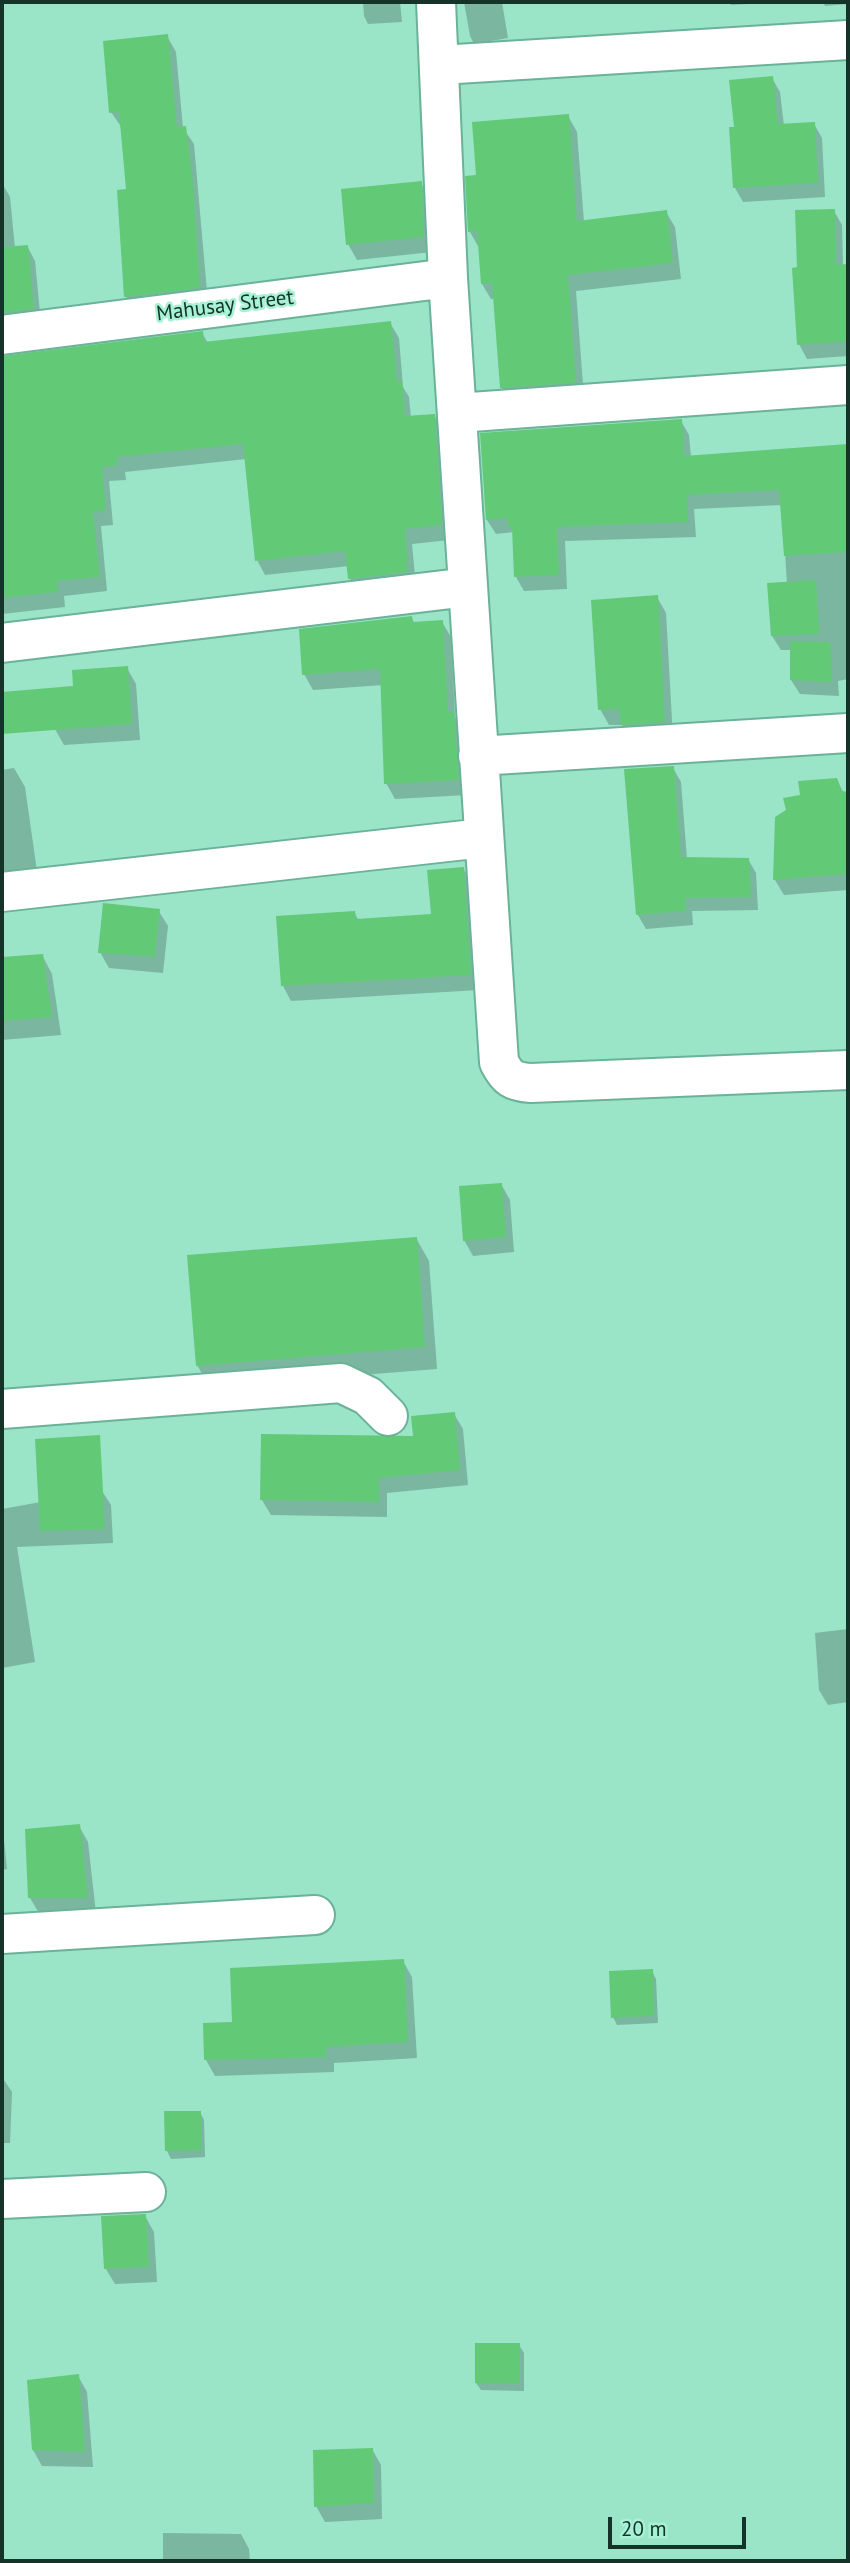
<!DOCTYPE html>
<html>
<head>
<meta charset="utf-8">
<style>
	body { margin:0 }
	#map { position:relative; width:850px; height:2563px; overflow:hidden; background:#9ae4c8; font-family:"PT Sans",sans-serif }
	canvas { display:block }
	.frame { position:absolute; inset:0; border:4px solid #153329; pointer-events:none }
	.scale { position:absolute; left:608px; top:2517px; width:138px; height:32px; box-sizing:border-box; border:4px solid #153329; border-top:0; padding-left:9px; font-size:21px; line-height:24px; white-space:nowrap; color:#153329; -webkit-text-stroke:5px #a7f1d5; paint-order:stroke }
</style>
</head>
<body>
<div id="map">
<canvas width="850" height="2563"></canvas>
<div class="frame"></div>
<div class="scale">20 m</div>
</div>
<script>
const c = document.querySelector('canvas').getContext('2d');
c.lineJoin = 'round';
function fill(path, color) {
  c.fillStyle = color;
  c.fill(path, 'evenodd');
}
function trace(path, color, width, dash) {
  c.strokeStyle = color;
  c.lineWidth = width;
  c.lineCap = dash ? 'butt' : 'round';
  c.setLineDash(dash || []);
  c.stroke(path);
}
function drawText(font, color, halo, rows, align = 'center') {
  c.font = font + ' "PT Sans",sans-serif';
  c.lineWidth = 5;
  c.setLineDash([]);
  c.textBaseline = 'middle';
  c.strokeStyle = halo;
  c.fillStyle = color;
  for (const [text, x, y, turn = 0] of rows) {
    c.save();
    c.translate(x, y);
    c.rotate((+turn || 0) * Math.PI / 180);
    c.textAlign = isNaN(turn) ? turn : align;
    if (halo) c.strokeText(text, 0, 0);
    c.fillText(text, 0, 0);
    c.restore();
  }
}
fill(new Path2D(`
	M 363,2 L 400,2 L 402,22 L 368,24 L 364,16 Z
	M 464,2 L 502,2 L 508,38 L 474,44 L 470,36 Z
	M 729,2 L 784,2 L 731,5 Z
	M 823,2 L 848,2 L 848,4 L 825,6 Z
	M 167,36 L 176,52 L 183,128 L 194,144 L 208,303 L 135,313 L 126,297 L 119,191 L 128,191 L 122,128 L 111,112 Z
	M 772,78 L 780,92 L 784,126 L 814,124 L 822,138 L 825,197 L 743,202 L 735,188 L 731,129 L 736,129 Z
	M 568,116 L 577,132 L 584,222 L 666,212 L 675,227 L 681,279 L 576,291 L 584,398 L 511,403 L 501,387 L 495,299 L 491,299 L 482,284 L 479,248 L 470,232 L 467,178 L 478,177 Z
	M 2,183 L 10,197 L 15,248 L 27,246 L 35,261 L 41,323 L 2,330 Z
	M 421,183 L 430,199 L 432,252 L 357,260 L 348,244 Z
	M 834,211 L 842,225 L 843,266 L 848,266 L 848,356 L 807,359 L 799,344 L 799,269 Z
	M 390,323 L 399,338 L 403,387 L 409,397 L 411,418 L 434,415 L 442,430 L 450,540 L 412,544 L 416,587 L 358,594 L 350,579 L 349,566 L 265,575 L 257,560 L 246,459 L 125,472 L 126,480 L 109,481 L 113,525 L 101,526 L 107,591 L 64,596 L 65,607 L 2,614 L 2,358 L 202,333 L 208,343 Z
	M 681,421 L 689,435 L 691,457 L 848,445 L 848,679 L 838,681 L 839,696 L 800,694 L 791,680 L 791,650 L 781,650 L 772,636 L 787,584 L 782,505 L 694,509 L 696,537 L 565,541 L 567,589 L 524,591 L 516,577 L 514,532 L 496,534 L 487,520 L 482,435 Z
	M 657,597 L 666,613 L 673,738 L 631,741 L 622,725 L 609,725 L 600,709 Z
	M 411,618 L 415,623 L 442,622 L 451,637 L 455,717 L 462,729 L 467,795 L 395,799 L 386,783 L 383,685 L 313,690 L 304,674 Z
	M 127,668 L 136,684 L 140,740 L 64,745 L 55,729 L 75,688 Z
	M 14,768 L 25,787 L 39,885 L 2,894 L 2,770 Z
	M 673,768 L 681,782 L 687,859 L 748,859 L 756,873 L 758,910 L 692,911 L 693,925 L 646,929 L 638,915 Z
	M 836,780 L 844,793 L 848,794 L 848,890 L 784,895 L 775,880 L 802,796 Z
	M 463,868 L 472,883 L 479,990 L 291,1001 L 283,986 L 354,912 L 359,921 L 433,916 Z
	M 158,910 L 168,926 L 163,973 L 109,968 L 100,952 Z
	M 42,955 L 52,974 L 61,1035 L 2,1040 L 2,958 Z
	M 501,1184 L 510,1200 L 514,1252 L 473,1256 L 464,1240 Z
	M 416,1238 L 429,1261 L 437,1369 L 210,1387 L 197,1365 Z
	M 454,1414 L 463,1429 L 468,1485 L 387,1493 L 387,1517 L 271,1515 L 262,1500 L 415,1438 Z
	M 102,1491 L 111,1505 L 113,1543 L 17,1547 L 35,1662 L 2,1668 L 2,1509 Z
	M 848,1629 L 848,1702 L 828,1705 L 819,1690 L 815,1633 Z
	M 2,1820 L 7,1869 L 2,1870 Z
	M 79,1826 L 88,1842 L 96,1913 L 39,1913 L 30,1898 Z
	M 403,1961 L 412,1977 L 417,2058 L 334,2063 L 334,2072 L 215,2076 L 206,2060 L 233,2024 Z
	M 652,1971 L 656,1979 L 658,2023 L 617,2025 L 613,2017 Z
	M 2,2077 L 12,2092 L 10,2143 L 2,2143 Z
	M 200,2112 L 204,2120 L 205,2157 L 171,2159 L 167,2151 Z
	M 145,2216 L 154,2232 L 157,2282 L 115,2284 L 106,2269 Z
	M 519,2345 L 524,2353 L 524,2391 L 481,2390 L 476,2383 Z
	M 78,2376 L 87,2392 L 93,2467 L 42,2466 L 33,2450 Z
	M 372,2449 L 381,2465 L 382,2519 L 325,2522 L 316,2506 Z
	M 163,2533 L 241,2534 L 249,2549 L 250,2561 L 163,2561 Z`), '#0003');
fill(new Path2D(`
	M 168,34 L 177,127 L 186,126 L 193,184 L 200,288 L 124,297 L 117,190 L 126,189 L 119,112 L 109,113 L 103,41 Z
	M 773,76 L 778,124 L 815,122 L 818,183 L 733,188 L 729,127 L 734,127 L 729,80 Z
	M 569,114 L 577,221 L 667,210 L 673,263 L 568,275 L 576,383 L 500,388 L 492,283 L 481,284 L 477,231 L 468,232 L 465,176 L 476,175 L 472,122 Z
	M 422,181 L 424,237 L 346,245 L 341,189 Z
	M 835,209 L 836,265 L 848,264 L 848,341 L 797,345 L 792,268 L 797,267 L 795,210 Z
	M 28,245 L 34,309 L 2,313 L 2,247 Z
	M 391,321 L 397,381 L 402,381 L 405,416 L 435,414 L 442,525 L 405,529 L 408,572 L 348,579 L 345,551 L 255,561 L 243,444 L 117,457 L 118,465 L 102,467 L 106,510 L 93,512 L 100,577 L 57,581 L 58,592 L 2,598 L 2,356 L 203,331 L 204,342 Z
	M 682,419 L 684,456 L 848,444 L 848,552 L 784,556 L 779,490 L 687,495 L 688,522 L 557,527 L 559,575 L 514,577 L 512,527 L 508,527 L 508,518 L 486,520 L 480,433 Z
	M 816,580 L 819,634 L 771,636 L 767,583 Z
	M 658,595 L 665,722 L 621,725 L 619,709 L 598,710 L 591,600 Z
	M 412,616 L 413,622 L 443,620 L 448,712 L 454,712 L 459,780 L 384,784 L 380,669 L 302,675 L 299,629 Z
	M 790,641 L 830,642 L 832,682 L 790,680 Z
	M 128,666 L 132,724 L 2,734 L 2,692 L 73,686 L 72,670 Z
	M 674,766 L 681,857 L 749,858 L 751,897 L 685,898 L 686,911 L 636,915 L 624,769 Z
	M 837,778 L 842,791 L 848,792 L 848,874 L 773,880 L 775,817 L 786,810 L 783,798 L 800,795 L 798,781 Z
	M 464,867 L 471,975 L 281,986 L 276,916 L 355,911 L 356,919 L 431,914 L 427,870 Z
	M 103,903 L 160,909 L 155,957 L 98,953 Z
	M 43,954 L 52,1017 L 2,1021 L 2,957 Z
	M 502,1183 L 506,1237 L 463,1241 L 459,1186 Z
	M 417,1237 L 425,1347 L 196,1366 L 187,1255 Z
	M 455,1412 L 460,1470 L 379,1478 L 379,1502 L 260,1500 L 261,1434 L 413,1436 L 411,1416 Z
	M 100,1435 L 105,1529 L 40,1531 L 35,1439 Z
	M 80,1824 L 88,1898 L 28,1898 L 25,1829 Z
	M 404,1959 L 408,2042 L 326,2047 L 326,2057 L 204,2060 L 203,2023 L 232,2022 L 230,1968 Z
	M 653,1969 L 654,2016 L 611,2018 L 609,1971 Z
	M 164,2111 L 201,2111 L 201,2150 L 165,2151 Z
	M 146,2214 L 149,2267 L 104,2269 L 101,2216 Z
	M 475,2343 L 520,2343 L 520,2383 L 475,2383 Z
	M 79,2374 L 85,2452 L 32,2450 L 27,2380 Z
	M 373,2448 L 374,2503 L 314,2507 L 313,2450 Z`), '#62c977');
const minor = new Path2D(`
	M 436,2 L 448,278 L 499,1062 C 507,1078 513,1082 531,1083 L 848,1070
	M 440,65 L 848,40
	M 2,335 L 448,278
	M 457,413 L 848,385
	M 2,643 L 468,587
	M 478,756 L 848,733
	M 2,892 L 483,838
	M 2,1409 L 341,1383 L 368,1396 L 388,1416
	M 2,1934 L 315,1915
	M 2,2199 L 146,2192`);
trace(minor, '#6ab298', 42);
trace(minor, '#fff', 38);
drawText('21px', '#153329', '#a7f1d5', [
	["Mahusay Street",225,306,-7]
]);
</script>
</body>
</html>
